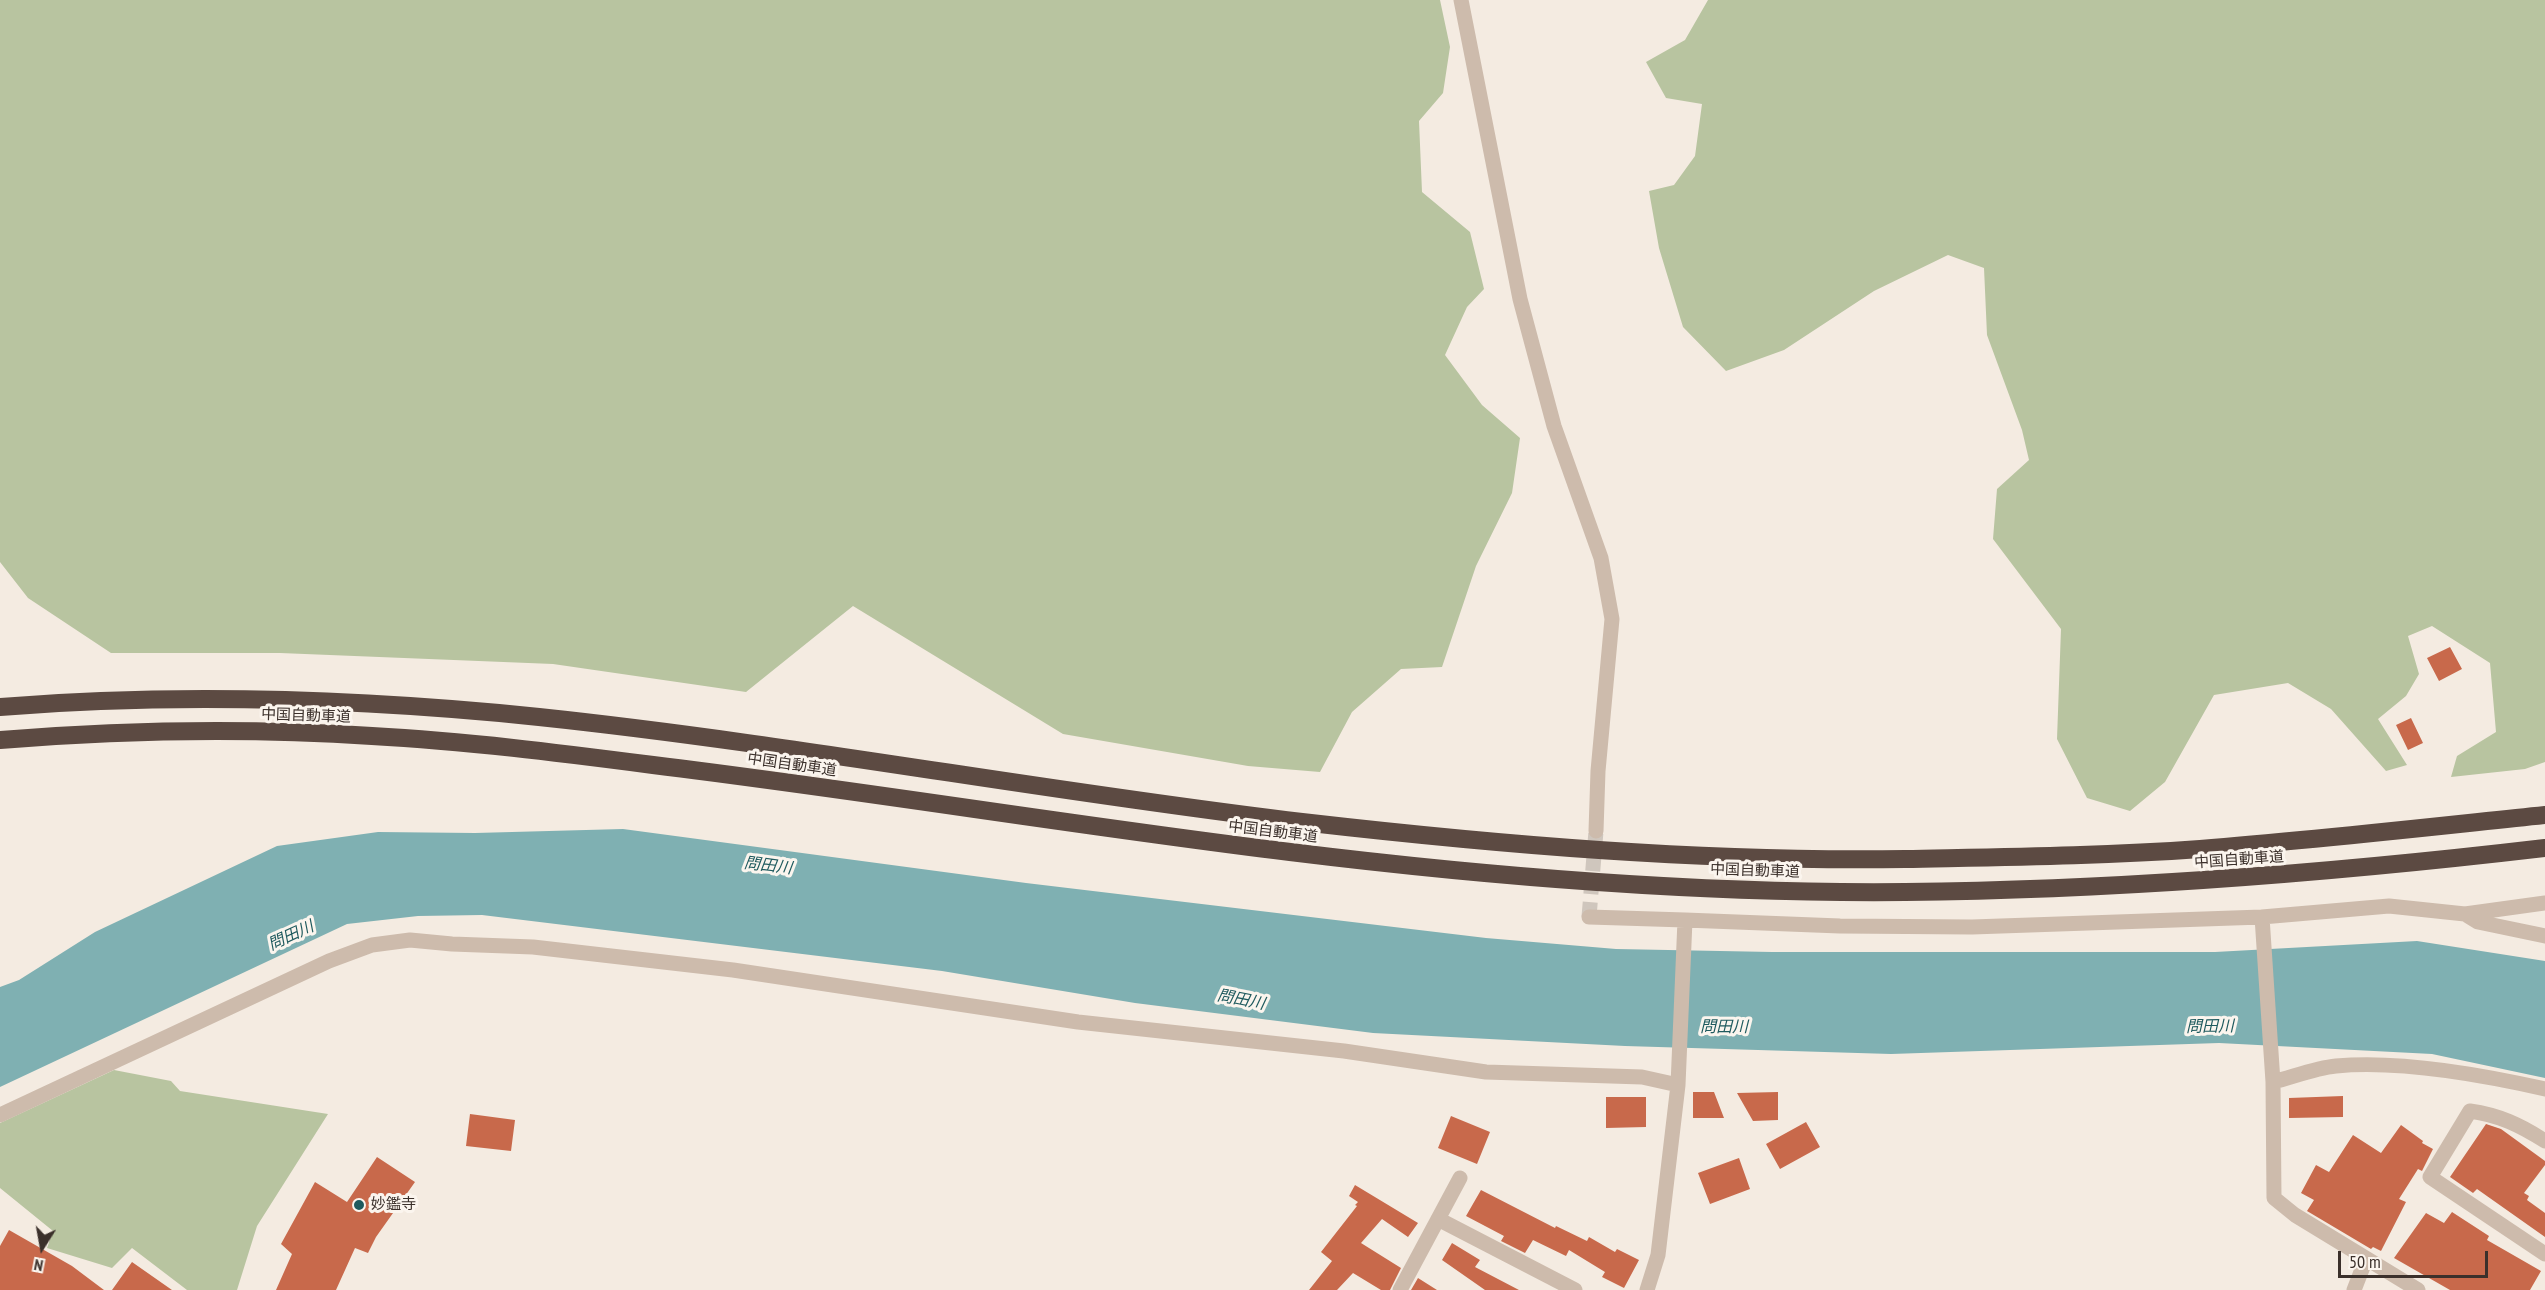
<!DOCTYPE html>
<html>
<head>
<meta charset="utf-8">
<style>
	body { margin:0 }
	#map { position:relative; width:2545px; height:1290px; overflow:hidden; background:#f4ebe1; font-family:"PT Sans Narrow",sans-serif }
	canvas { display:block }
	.north { position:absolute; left:12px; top:1218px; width:60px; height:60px; -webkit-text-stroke:4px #fbf5ee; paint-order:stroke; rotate:191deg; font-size:16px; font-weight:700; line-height:24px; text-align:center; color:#3b302b }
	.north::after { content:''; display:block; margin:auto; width:21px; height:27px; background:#3b302b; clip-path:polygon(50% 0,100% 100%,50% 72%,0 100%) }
	.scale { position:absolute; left:2338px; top:1251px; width:150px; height:27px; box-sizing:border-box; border:3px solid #3b302b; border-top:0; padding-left:8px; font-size:18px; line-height:21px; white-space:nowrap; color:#3b302b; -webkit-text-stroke:4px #fbf5ee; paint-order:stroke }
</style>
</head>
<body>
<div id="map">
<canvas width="2545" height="1290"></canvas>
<div class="north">N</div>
<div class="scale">50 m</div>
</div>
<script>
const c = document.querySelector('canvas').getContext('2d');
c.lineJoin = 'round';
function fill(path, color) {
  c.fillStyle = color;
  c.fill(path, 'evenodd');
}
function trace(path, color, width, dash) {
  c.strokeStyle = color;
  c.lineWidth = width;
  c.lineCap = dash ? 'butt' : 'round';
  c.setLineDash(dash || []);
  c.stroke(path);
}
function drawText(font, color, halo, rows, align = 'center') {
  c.font = font + ' "PT Sans Narrow","Noto Sans JP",sans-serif';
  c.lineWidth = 6;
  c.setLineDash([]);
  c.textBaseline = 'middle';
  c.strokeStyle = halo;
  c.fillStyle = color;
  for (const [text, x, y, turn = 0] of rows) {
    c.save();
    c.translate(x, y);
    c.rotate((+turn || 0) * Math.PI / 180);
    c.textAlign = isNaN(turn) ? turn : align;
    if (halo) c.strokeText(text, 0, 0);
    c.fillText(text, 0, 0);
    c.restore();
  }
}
fill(new Path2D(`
	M 0,0 L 1440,0 L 1450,47 L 1443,93 L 1419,121 L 1422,192 L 1470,232 L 1484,289 L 1467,307 L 1445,355 L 1482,405 L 1520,438 L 1512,493 L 1476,566 L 1442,667 L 1401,669 L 1352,712 L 1320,772 L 1248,766 L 1063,734 L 853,606 L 746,692 L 553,664 L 280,653 L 111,653 L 28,598 L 0,562 Z
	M 1708,0 L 2545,0 L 2545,762 L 2525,769 L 2451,777 L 2457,756 L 2496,732 L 2490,663 L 2432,626 L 2408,636 L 2419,674 L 2406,696 L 2378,719 L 2407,765 L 2386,771 L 2331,709 L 2288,683 L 2214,695 L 2165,782 L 2130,811 L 2087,798 L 2057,739 L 2061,629 L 1993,539 L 1997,489 L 2029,460 L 2022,430 L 1987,335 L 1984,268 L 1948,255 L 1874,291 L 1784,350 L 1726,371 L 1683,327 L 1659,248 L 1649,191 L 1674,185 L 1695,156 L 1702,104 L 1666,98 L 1646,62 L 1685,40 Z
	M 114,1070 L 171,1081 L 180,1091 L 328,1114 L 257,1226 L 237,1290 L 187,1290 L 132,1248 L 112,1268 L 47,1248 L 53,1231 L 0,1188 L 0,1123 Z`), '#b8c4a0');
fill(new Path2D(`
	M 623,829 L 1026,883 L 1486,938 L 1616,949 L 1772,952 L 2215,952 L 2417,941 L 2545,961 L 2545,1078 L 2432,1054 L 2219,1043 L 1891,1054 L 1625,1046 L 1373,1033 L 1135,1003 L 942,971 L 482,915 L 418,916 L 347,924 L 0,1087 L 0,987 L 19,980 L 95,932 L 277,846 L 378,832 L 475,833 Z`), '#7fb0b2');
fill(new Path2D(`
	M 2450,647 L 2462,669 L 2439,681 L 2427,658 Z
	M 2411,718 L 2423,743 L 2408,750 L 2396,725 Z
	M 1693,1092 L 1714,1092 L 1724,1118 L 1693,1118 Z
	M 1778,1092 L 1778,1120 L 1753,1121 L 1737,1093 Z
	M 2343,1096 L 2343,1117 L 2289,1118 L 2289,1098 Z
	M 1606,1097 L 1646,1097 L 1646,1127 L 1606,1128 Z
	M 470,1114 L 515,1120 L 511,1151 L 466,1146 Z
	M 1451,1116 L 1490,1132 L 1477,1164 L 1438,1148 Z
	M 1806,1122 L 1820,1147 L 1780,1169 L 1766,1144 Z
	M 2486,1124 L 2501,1129 L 2545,1161 L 2545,1165 L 2524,1193 L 2529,1196 L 2527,1200 L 2545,1213 L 2545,1237 L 2477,1189 L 2473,1193 L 2450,1177 Z
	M 2401,1125 L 2423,1141 L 2422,1143 L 2433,1149 L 2422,1171 L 2418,1169 L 2399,1199 L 2406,1202 L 2381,1251 L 2373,1247 L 2371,1249 L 2307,1211 L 2314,1200 L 2301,1193 L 2316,1165 L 2329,1172 L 2353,1135 L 2381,1153 Z
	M 377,1157 L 415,1182 L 376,1237 L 368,1253 L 355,1248 L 336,1290 L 276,1290 L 292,1254 L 281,1244 L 315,1182 L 347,1202 Z
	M 1739,1158 L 1750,1189 L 1710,1204 L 1698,1173 Z
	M 1355,1185 L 1418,1223 L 1408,1237 L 1382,1219 L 1361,1243 L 1401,1268 L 1390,1290 L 1381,1290 L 1353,1273 L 1337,1290 L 1309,1290 L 1332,1261 L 1321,1252 L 1357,1206 L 1355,1205 L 1358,1202 L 1349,1196 Z
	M 1481,1190 L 1555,1228 L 1556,1226 L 1587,1241 L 1589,1237 L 1615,1252 L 1617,1249 L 1639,1260 L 1624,1288 L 1602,1277 L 1605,1272 L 1569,1250 L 1566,1256 L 1533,1240 L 1525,1253 L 1501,1241 L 1504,1236 L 1466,1216 Z
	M 2452,1212 L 2489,1236 L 2487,1240 L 2541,1271 L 2530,1290 L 2450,1290 L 2394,1258 L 2426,1213 L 2444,1223 Z
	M 9,1230 L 72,1266 L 104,1290 L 0,1290 L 0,1246 Z
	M 1452,1243 L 1480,1260 L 1475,1267 L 1519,1290 L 1485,1290 L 1442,1260 Z
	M 132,1262 L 172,1290 L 112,1290 Z
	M 1418,1278 L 1437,1290 L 1411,1290 Z`), '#c8694b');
trace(new Path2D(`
	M 1589,917 L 1596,831`), '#cfc6bd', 15, [15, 8]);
trace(new Path2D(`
	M 1461,0 L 1520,299 L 1554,426 L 1601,558 L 1612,619 L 1598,771 L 1596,831
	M 2465,914 L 2478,922 L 2545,936
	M 1589,917 L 1685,920 L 1678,1085 L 1658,1255 L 1647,1290
	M 1685,920 L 1840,926 L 1972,927 L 2262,917
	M 2273,1082 C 2293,1077 2315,1068 2336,1066 C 2399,1060 2483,1075 2545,1089
	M 0,1115 L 329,961 L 372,945 L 410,940 L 452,944 L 533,947 L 733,970 L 1078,1022 L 1344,1051 L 1486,1072 L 1642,1077 L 1678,1085
	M 2545,1141 C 2520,1125 2499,1115 2470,1111 L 2430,1177 L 2545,1254
	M 1438,1219 L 1575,1290
	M 1400,1290 L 1460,1178
	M 2354,1290 L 2366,1259
	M 2418,1290 L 2295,1215 L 2274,1198 L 2273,1082 L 2262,917 L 2389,906 L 2465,914 L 2545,903`), '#cdbbac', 15);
trace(new Path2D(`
	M 0,707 C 176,693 363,699 539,717 C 794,744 1047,792 1302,822 C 1502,845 1703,862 1905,859 C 2003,857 2102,856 2200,849 C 2315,840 2430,827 2545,815
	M 0,740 C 123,730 249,728 372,736 C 466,741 560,753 653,765 C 866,791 1077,826 1290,852 C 1493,877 1699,894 1905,892 C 2119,890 2332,873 2545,848`), '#5c4a42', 18);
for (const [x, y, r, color] of [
	[359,1205,6,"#1f5a5e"]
]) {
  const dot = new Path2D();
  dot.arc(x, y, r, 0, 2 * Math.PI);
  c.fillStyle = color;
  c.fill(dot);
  trace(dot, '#fbf5ee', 2);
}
drawText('15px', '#3b302b', '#fbf5ee', [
	["中国自動車道",306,716,2],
	["中国自動車道",792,765,8],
	["中国自動車道",1273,832,7],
	["中国自動車道",2239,860,-4],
	["中国自動車道",1755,871,2]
]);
drawText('15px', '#3b302b', '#fbf5ee', [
	["妙鑑寺",371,1205]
], 'left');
drawText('italic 16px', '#1f5a5e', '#fbf5ee', [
	["問田川",768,866,7],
	["問田川",291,936,-25],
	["問田川",1241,1000,11],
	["問田川",1724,1027],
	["問田川",2210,1027,-1]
]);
</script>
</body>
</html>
